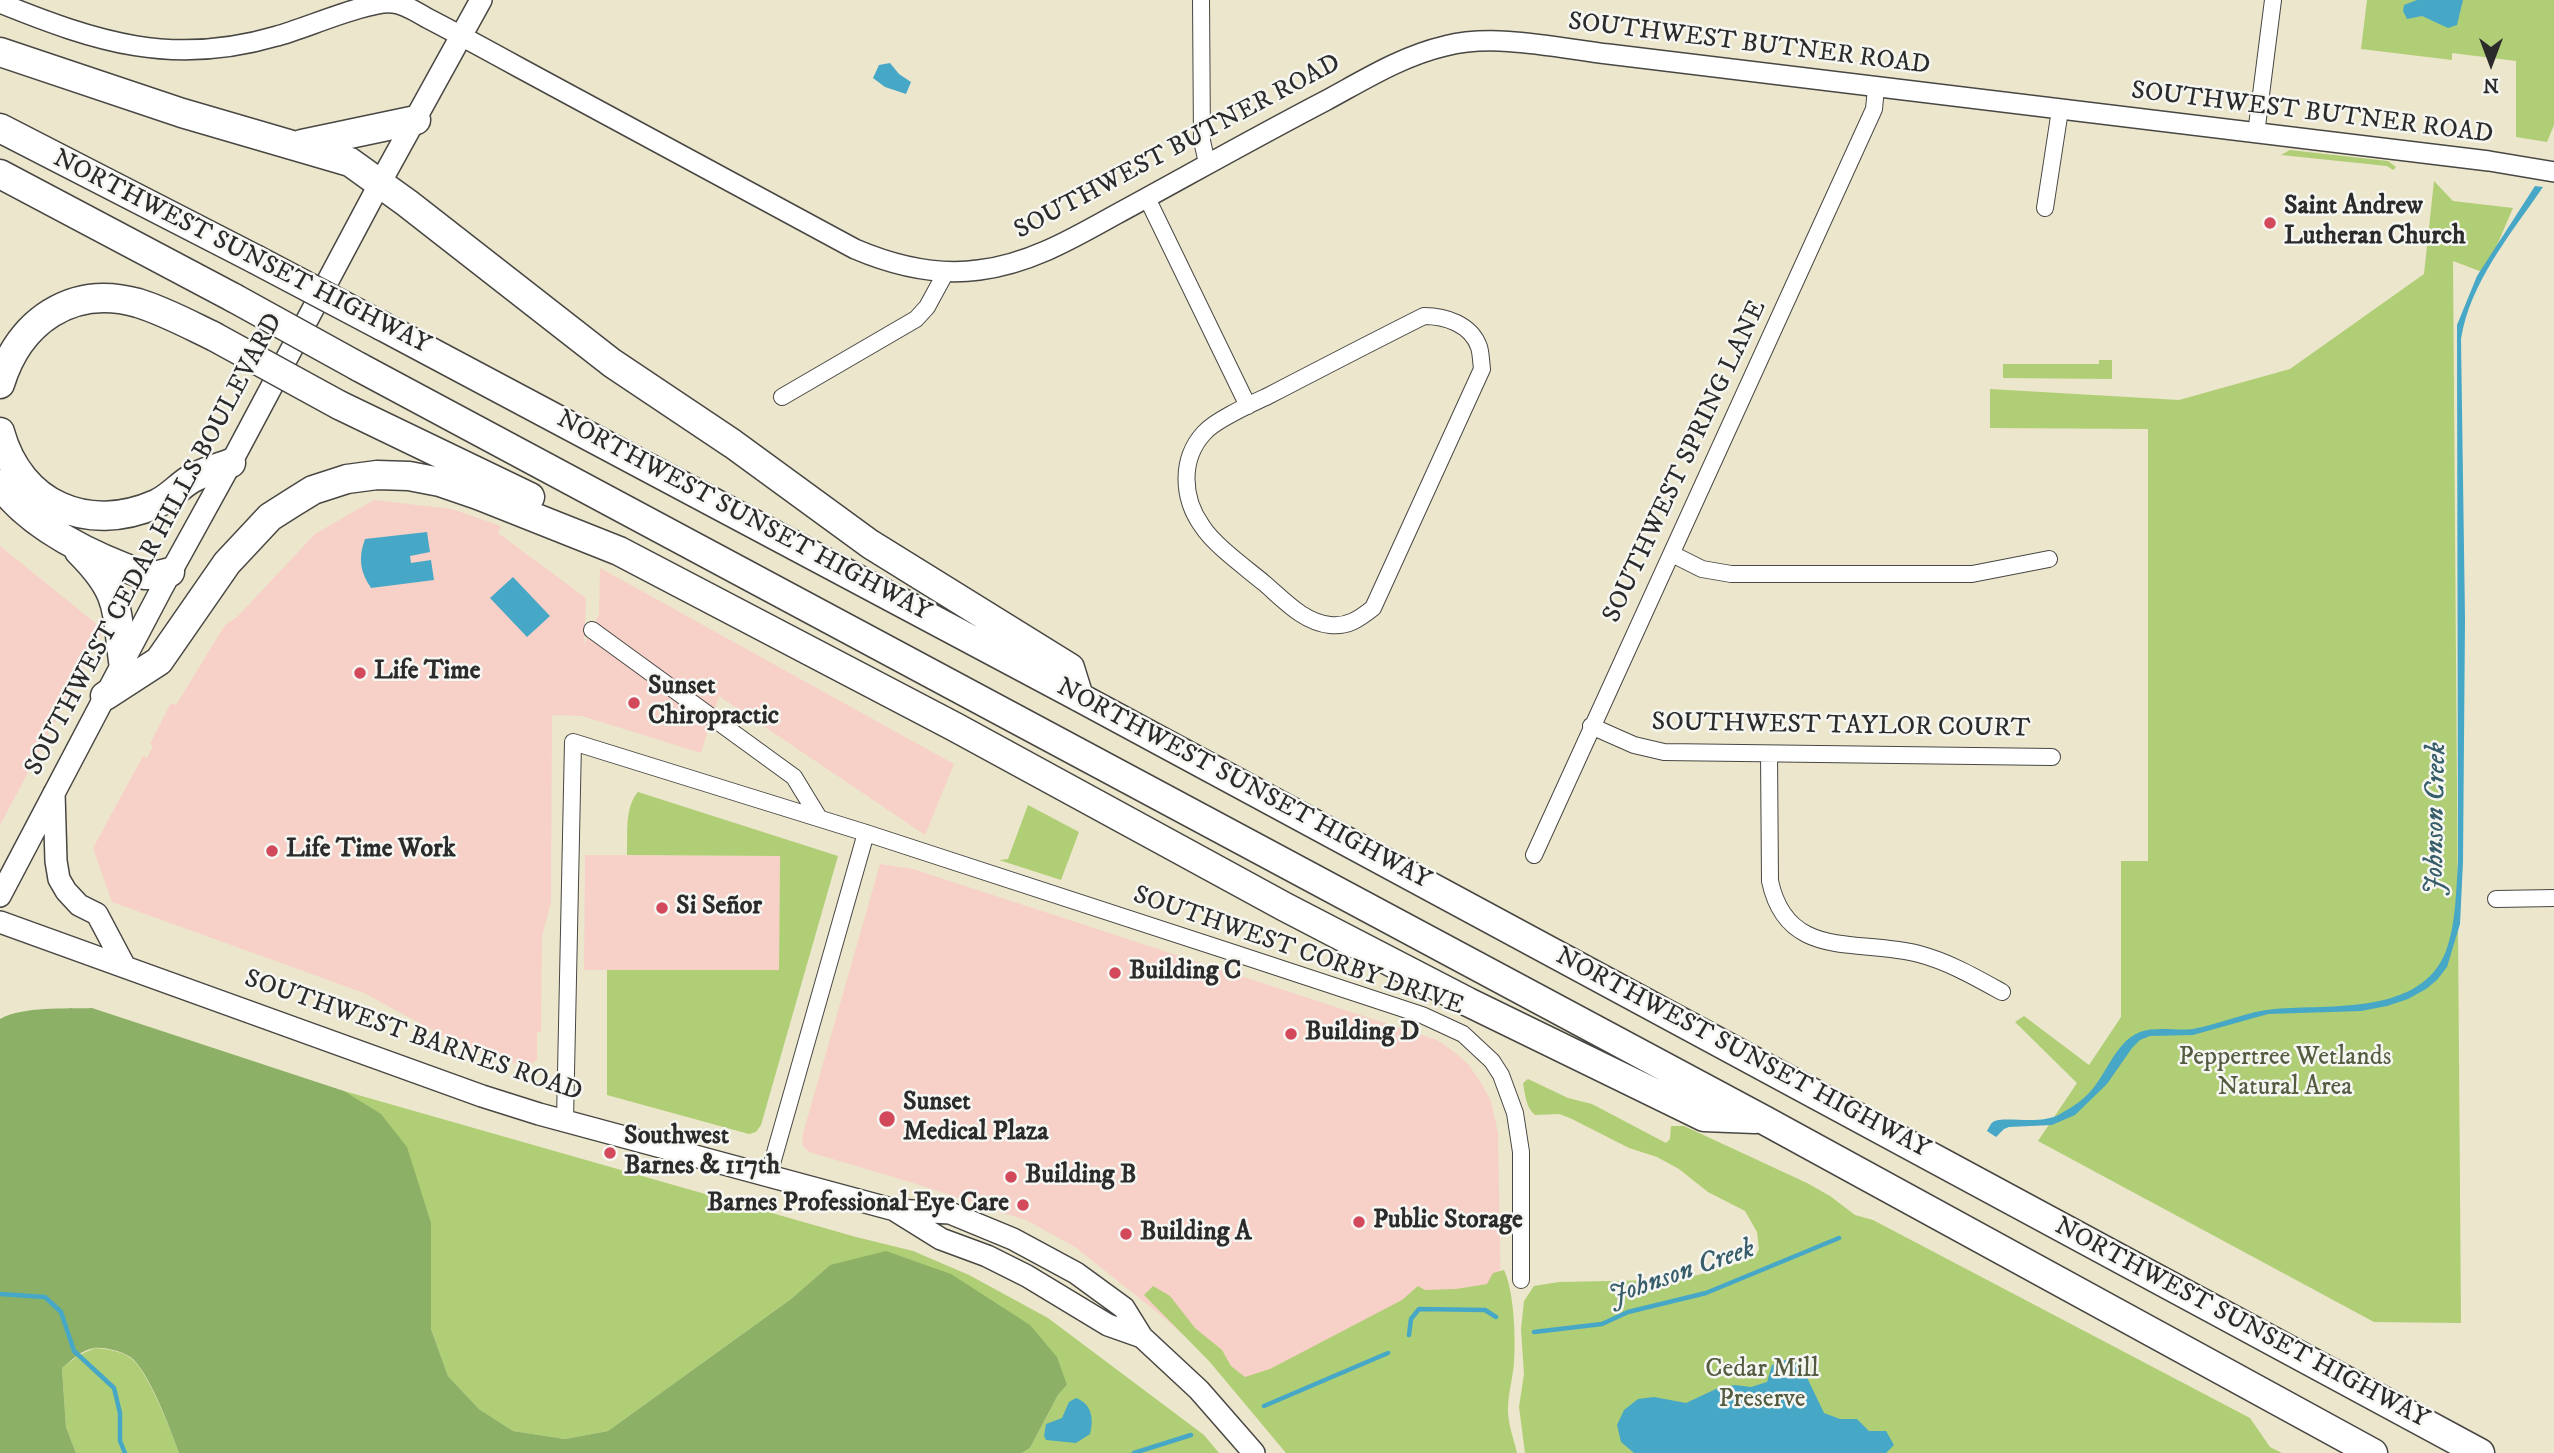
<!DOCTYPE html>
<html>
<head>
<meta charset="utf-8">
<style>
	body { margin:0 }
	#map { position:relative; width:2554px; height:1453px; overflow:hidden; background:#ece6cc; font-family:"IM FELL DW Pica",serif }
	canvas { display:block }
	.north { position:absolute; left:2456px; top:28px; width:70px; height:70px; -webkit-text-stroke:5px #f6f6f2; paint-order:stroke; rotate:180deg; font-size:19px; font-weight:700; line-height:28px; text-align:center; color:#2b2b2b }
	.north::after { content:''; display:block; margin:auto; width:24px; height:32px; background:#2b2b2b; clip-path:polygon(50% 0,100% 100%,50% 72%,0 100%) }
</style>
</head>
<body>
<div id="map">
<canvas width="2554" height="1453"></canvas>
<div class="north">N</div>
</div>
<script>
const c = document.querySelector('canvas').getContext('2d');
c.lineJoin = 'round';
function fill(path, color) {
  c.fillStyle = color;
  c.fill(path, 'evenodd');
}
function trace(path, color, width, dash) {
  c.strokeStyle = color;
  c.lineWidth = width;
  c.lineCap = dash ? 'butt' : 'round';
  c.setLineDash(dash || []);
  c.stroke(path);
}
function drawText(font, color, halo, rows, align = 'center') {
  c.font = font + ' "IM FELL DW Pica",serif';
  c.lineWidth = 5;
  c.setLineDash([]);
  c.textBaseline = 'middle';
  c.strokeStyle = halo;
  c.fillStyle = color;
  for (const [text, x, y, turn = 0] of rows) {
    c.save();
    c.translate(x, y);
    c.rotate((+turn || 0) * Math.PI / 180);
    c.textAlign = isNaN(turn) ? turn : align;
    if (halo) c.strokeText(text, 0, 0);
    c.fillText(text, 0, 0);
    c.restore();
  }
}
fill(new Path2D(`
	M 374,500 L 452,509 L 501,526 L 498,533 L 586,598 L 584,644 L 599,614 L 600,568 L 954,764 L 925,835 L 719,696 L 701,753 L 582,716 L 552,715 L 551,902 L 542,936 L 541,1032 L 537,1032 L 537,1060 L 526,1067 L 460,1045 L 364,993 L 112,902 L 93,848 L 143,756 L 147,758 L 153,746 L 150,744 L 171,703 L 176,705 L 225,625 L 238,616 L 315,534 Z
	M 0,546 L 104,630 L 0,825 Z
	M 585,855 L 780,856 L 779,970 L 584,970 Z
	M 880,864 L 913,869 L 1437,1040 L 1453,1051 L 1468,1064 L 1480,1081 L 1491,1101 L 1498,1133 L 1501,1305 L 1243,1394 L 1188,1339 L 1158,1313 L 1075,1247 L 1028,1221 L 910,1182 L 809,1152 L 803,1146 L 802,1137 Z`), '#f7d1c7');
fill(new Path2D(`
	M 2367,0 L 2554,0 L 2554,125 L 2547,142 L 2516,137 L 2516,61 L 2452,53 L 2452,60 L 2361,49 Z
	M 2290,150 L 2388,161 L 2396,167 L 2393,170 L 2387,166 L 2281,155 Z
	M 2434,181 L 2453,201 L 2513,208 L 2485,273 L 2453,261 L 2461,1323 L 2374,1322 L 2038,1141 L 2077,1083 L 2015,1022 L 2024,1016 L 2089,1065 L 2121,1017 L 2121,861 L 2148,861 L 2148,429 L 1990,428 L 1990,389 L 2179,400 L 2290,369 L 2424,274 Z
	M 2099,360 L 2112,360 L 2112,379 L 2003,378 L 2003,364 L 2099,364 Z
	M 638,792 L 838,856 L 761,1125 L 756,1132 L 749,1134 L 607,1095 L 607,970 L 779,970 L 780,856 L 627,855 C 628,835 624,808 638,792 Z
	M 1028,805 L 1079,832 L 1061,880 L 999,860 L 1008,859 Z
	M 1528,1079 L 1568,1098 L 1592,1104 L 1666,1143 L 1670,1139 L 1671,1126 L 1684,1126 L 1807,1183 L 1830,1196 L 1855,1215 L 1873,1220 L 2250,1418 L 2270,1447 L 2282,1453 L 1525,1453 L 1519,1407 L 1524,1374 L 1521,1329 L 1524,1301 L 1534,1286 L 1559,1282 L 1661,1280 L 1698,1275 L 1746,1261 L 1756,1255 L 1759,1249 L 1757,1232 L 1745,1211 L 1708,1192 L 1679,1169 L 1657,1157 L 1629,1148 L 1570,1118 L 1559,1114 L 1535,1115 C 1526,1108 1525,1094 1523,1083 Z
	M 344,1091 L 856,1237 L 913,1251 L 969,1275 L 1048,1318 L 1204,1435 L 1219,1453 L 1022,1453 L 1030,1448 L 1058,1395 L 1067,1385 L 830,1265 L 791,1299 L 608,1431 L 565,1439 L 513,1431 L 479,1409 L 448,1376 L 431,1329 L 430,1299 Z
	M 1504,1270 C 1514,1291 1516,1338 1514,1362 C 1513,1378 1508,1393 1508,1410 C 1508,1425 1514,1439 1517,1453 L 1286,1453 L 1209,1361 L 1144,1295 L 1153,1286 L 1170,1296 L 1195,1328 L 1222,1350 L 1231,1366 L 1245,1377 L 1270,1369 L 1402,1300 L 1418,1286 L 1425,1290 L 1456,1289 L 1487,1284 L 1493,1273 Z
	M 95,1348 C 107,1349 122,1351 132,1359 C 147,1370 172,1433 179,1453 L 76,1453 L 66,1427 L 62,1368 L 79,1355 Z`), '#b0ce75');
fill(new Path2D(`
	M 92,1008 L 344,1091 L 381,1114 L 407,1147 L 431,1223 L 431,1329 L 448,1376 L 479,1409 L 513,1431 L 565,1439 L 608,1431 L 791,1299 L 830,1265 L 886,1251 L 951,1274 L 1030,1325 L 1057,1357 L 1067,1385 L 1058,1395 L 1030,1448 L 1022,1453 L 179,1453 C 170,1429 152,1379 134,1360 C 126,1352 105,1347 94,1348 C 81,1350 71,1361 62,1368 L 66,1427 L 76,1453 L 0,1453 L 0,1019 C 23,1006 66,1009 92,1008 Z`), '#8cb166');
fill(new Path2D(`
	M 2417,0 L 2463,0 L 2457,25 L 2448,28 L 2422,16 L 2407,19 L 2403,11 L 2404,5 Z
	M 890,63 L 899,74 L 911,82 L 906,94 L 885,87 L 873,78 L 879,65 Z
	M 2535,186 L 2543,187 C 2511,234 2470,282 2461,339 L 2465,619 L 2463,862 L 2460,924 L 2447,967 L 2437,980 L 2426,989 L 2408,999 L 2387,1006 L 2361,1011 L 2268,1014 L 2193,1035 L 2150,1036 L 2140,1040 L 2132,1048 L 2107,1084 L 2075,1115 L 2052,1125 L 2009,1127 L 2004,1129 L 1996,1137 L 1987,1131 C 1989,1128 1990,1124 1993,1122 C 2003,1115 2041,1126 2060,1114 C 2069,1109 2079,1103 2086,1096 C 2106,1078 2114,1042 2140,1032 C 2156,1026 2177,1031 2193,1029 C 2221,1024 2247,1011 2275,1009 C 2330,1004 2421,1016 2446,951 C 2456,924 2456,891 2458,862 L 2457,325 L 2477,276 Z
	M 427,532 L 430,552 L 410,556 L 411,563 L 431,560 L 434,580 L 371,588 C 360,572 358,558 365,539 Z
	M 513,577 L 550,616 L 527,637 L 490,598 Z
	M 1788,1359 L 1802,1367 L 1824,1413 L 1840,1419 L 1857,1419 L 1869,1431 L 1886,1431 L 1894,1445 L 1886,1453 L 1634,1453 L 1621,1442 L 1617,1425 L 1624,1410 L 1638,1399 L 1654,1397 L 1686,1403 L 1718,1388 L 1735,1385 L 1751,1387 L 1767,1382 L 1772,1365 Z
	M 1076,1398 C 1092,1404 1094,1419 1090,1434 L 1076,1443 L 1046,1440 L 1044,1436 L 1046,1424 L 1062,1418 L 1069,1402 Z`), '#47a7c6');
trace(new Path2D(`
	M 0,1294 L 45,1297 L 61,1312 L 74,1351 L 114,1388 L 120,1413 L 120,1441 L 125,1453
	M 1534,1332 L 1602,1324 L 1628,1312 L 1706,1293 L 1839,1238
	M 1409,1335 L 1411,1319 L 1419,1309 L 1485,1310 L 1496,1317
	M 1264,1406 L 1388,1353
	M 1134,1453 L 1191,1435`), '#47a7c6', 4.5);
const minor = new Path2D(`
	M 1201,0 L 1202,141 L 1207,163
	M 2256,134 L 2273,0
	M 1147,198 L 1248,406
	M 2045,208 L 2060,110
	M 1424,316 C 1445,316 1471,324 1479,347 C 1481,353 1481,362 1482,369 L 1373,608 C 1359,619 1348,627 1330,625 C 1303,622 1284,600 1264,583 C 1246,568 1214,545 1202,526 C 1182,498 1180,459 1204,433 C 1215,420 1251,404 1268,396 C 1320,369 1372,342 1424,316 Z
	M 782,397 L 916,319 L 927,307 L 946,272
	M 1672,554 L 1702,569 L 1731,574 L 1972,574 L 2049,559
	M 592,630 L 794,777 L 819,818
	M 1591,726 L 1634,745 L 1664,752 L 2052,757
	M 1769,754 L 1770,881 C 1787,961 1857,938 1919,954 C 1949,962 1975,977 2002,992
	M 1534,855 L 1874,109 L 1876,88
	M 2496,899 L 2554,898
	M 565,1120 L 573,742 L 866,833 L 1237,954 L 1422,1015 L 1463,1034 L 1492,1061 L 1501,1075 L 1515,1113 L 1521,1152 L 1521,1280
	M 769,1174 L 866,833`);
const tertiary = new Path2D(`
	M 0,3 C 97,42 172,67 277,36 C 304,29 369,0 393,3 C 405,4 416,12 427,18 C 458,34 489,51 520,68 C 631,129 743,189 855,249 C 895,266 936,276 979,270 C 1029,264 1072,239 1115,215 C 1185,177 1254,138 1325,101 C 1364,80 1402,56 1445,46 C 1495,33 1558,48 1608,54 L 2489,161 L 2554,172`);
const secondary = new Path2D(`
	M 54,793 L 56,861 L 59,879 L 66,891 L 79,905 L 97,914 L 124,965
	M 0,896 L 162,588 L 231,463 L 380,183 L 481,0
	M 0,922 L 482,1096 L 539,1114 L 895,1210 L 950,1213 L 1013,1239 L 1076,1273 L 1124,1308 L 1142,1337 L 1199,1390 L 1254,1453
	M 896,1211 L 941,1239 L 987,1256 L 1027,1276 L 1108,1325 L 1142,1337`);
const motorway = new Path2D(`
	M 0,52 L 182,113 L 350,162 L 407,203 L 612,363 L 733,444 L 870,544 L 1070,668 L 1079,697
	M 0,128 L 255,259
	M 302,144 L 416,120
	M 0,174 L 234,298
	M 382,326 L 1079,697 L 2480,1453
	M 359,367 L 1764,1120 L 2373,1453
	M 0,384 C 19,322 71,284 138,303 C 164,311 188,324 213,336
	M 339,405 L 530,497
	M 0,432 C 20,505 88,534 156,504 C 170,498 179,486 191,479 C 203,472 218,468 231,463
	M 0,484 C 31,528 96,558 145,575 L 158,575 L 170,572
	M 79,551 C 120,592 116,606 123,661
	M 105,696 L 159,661 L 227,563 L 270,517 L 292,503 L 313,490 L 347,479 L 377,475 L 409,476 L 440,482 L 478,495 L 619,551 L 955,727 L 1285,907 L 1468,1002 L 1704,1117 L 1755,1119`);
trace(minor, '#484743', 18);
trace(tertiary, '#484743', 22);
trace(secondary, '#484743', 24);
trace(motorway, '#484743', 31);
trace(minor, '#fff', 16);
trace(tertiary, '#fff', 19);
trace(secondary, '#fff', 21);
trace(motorway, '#fff', 28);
const motorwayBridge = new Path2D(`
	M 255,259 L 382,326
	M 234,298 L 359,367
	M 213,336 L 339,405`);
trace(motorwayBridge, '#484743', 31, []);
trace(motorwayBridge, '#fff', 28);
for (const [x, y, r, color] of [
	[2270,223,7,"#d1495b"],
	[360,673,7,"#d1495b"],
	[634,703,7,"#d1495b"],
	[272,851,7,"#d1495b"],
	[662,908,7,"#d1495b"],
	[1115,973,7,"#d1495b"],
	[1291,1034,7,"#d1495b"],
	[887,1119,9,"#d1495b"],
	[610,1153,7,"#d1495b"],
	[1011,1177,7,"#d1495b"],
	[1023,1205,7,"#d1495b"],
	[1359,1222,7,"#d1495b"],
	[1126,1234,7,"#d1495b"]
]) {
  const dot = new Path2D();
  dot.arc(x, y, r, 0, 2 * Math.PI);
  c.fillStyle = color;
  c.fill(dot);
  trace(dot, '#f6f6f2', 2.5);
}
drawText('26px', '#2b2b2b', '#f6f6f2', [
	["SOUTHWEST BUTNER ROAD",1749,45,7],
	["SOUTHWEST BUTNER ROAD",2312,114,7],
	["SOUTHWEST BUTNER ROAD",1178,148,-28],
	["NORTHWEST SUNSET HIGHWAY",241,253,27],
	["SOUTHWEST SPRING LANE",1686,462,-65],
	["NORTHWEST SUNSET HIGHWAY",743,517,28],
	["SOUTHWEST CEDAR HILLS BOULEVARD",155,545,-62],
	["SOUTHWEST TAYLOR COURT",1841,727,1],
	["NORTHWEST SUNSET HIGHWAY",1243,785,28],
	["SOUTHWEST CORBY DRIVE",1298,952,19],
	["SOUTHWEST BARNES ROAD",413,1037,19],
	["NORTHWEST SUNSET HIGHWAY",1742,1054,28],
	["NORTHWEST SUNSET HIGHWAY",2241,1324,28]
]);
drawText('bold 26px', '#2b2b2b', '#f6f6f2', [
	["Saint Andrew",2284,208],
	["Lutheran Church",2284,238],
	["Life Time",374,673],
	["Sunset",648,688],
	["Chiropractic",648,718],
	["Life Time Work",286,851],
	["Si Señor",676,908],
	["Building C",1129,973],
	["Building D",1305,1034],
	["Sunset",903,1104],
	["Medical Plaza",903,1134],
	["Southwest",624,1138],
	["Barnes & 117th",624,1168],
	["Building B",1025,1177],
	["Barnes Professional Eye Care",1009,1205,"right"],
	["Public Storage",1373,1222],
	["Building A",1140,1234]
], 'left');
drawText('26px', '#535c41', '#f6f6f2', [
	["Peppertree Wetlands",2285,1059],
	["Natural Area",2285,1089],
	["Cedar Mill",1762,1371],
	["Preserve",1762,1401]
]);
drawText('italic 28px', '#365d69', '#f6f6f2', [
	["Johnson Creek",2437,819,-89],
	["Johnson Creek",1682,1274,-19]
]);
</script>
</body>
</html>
